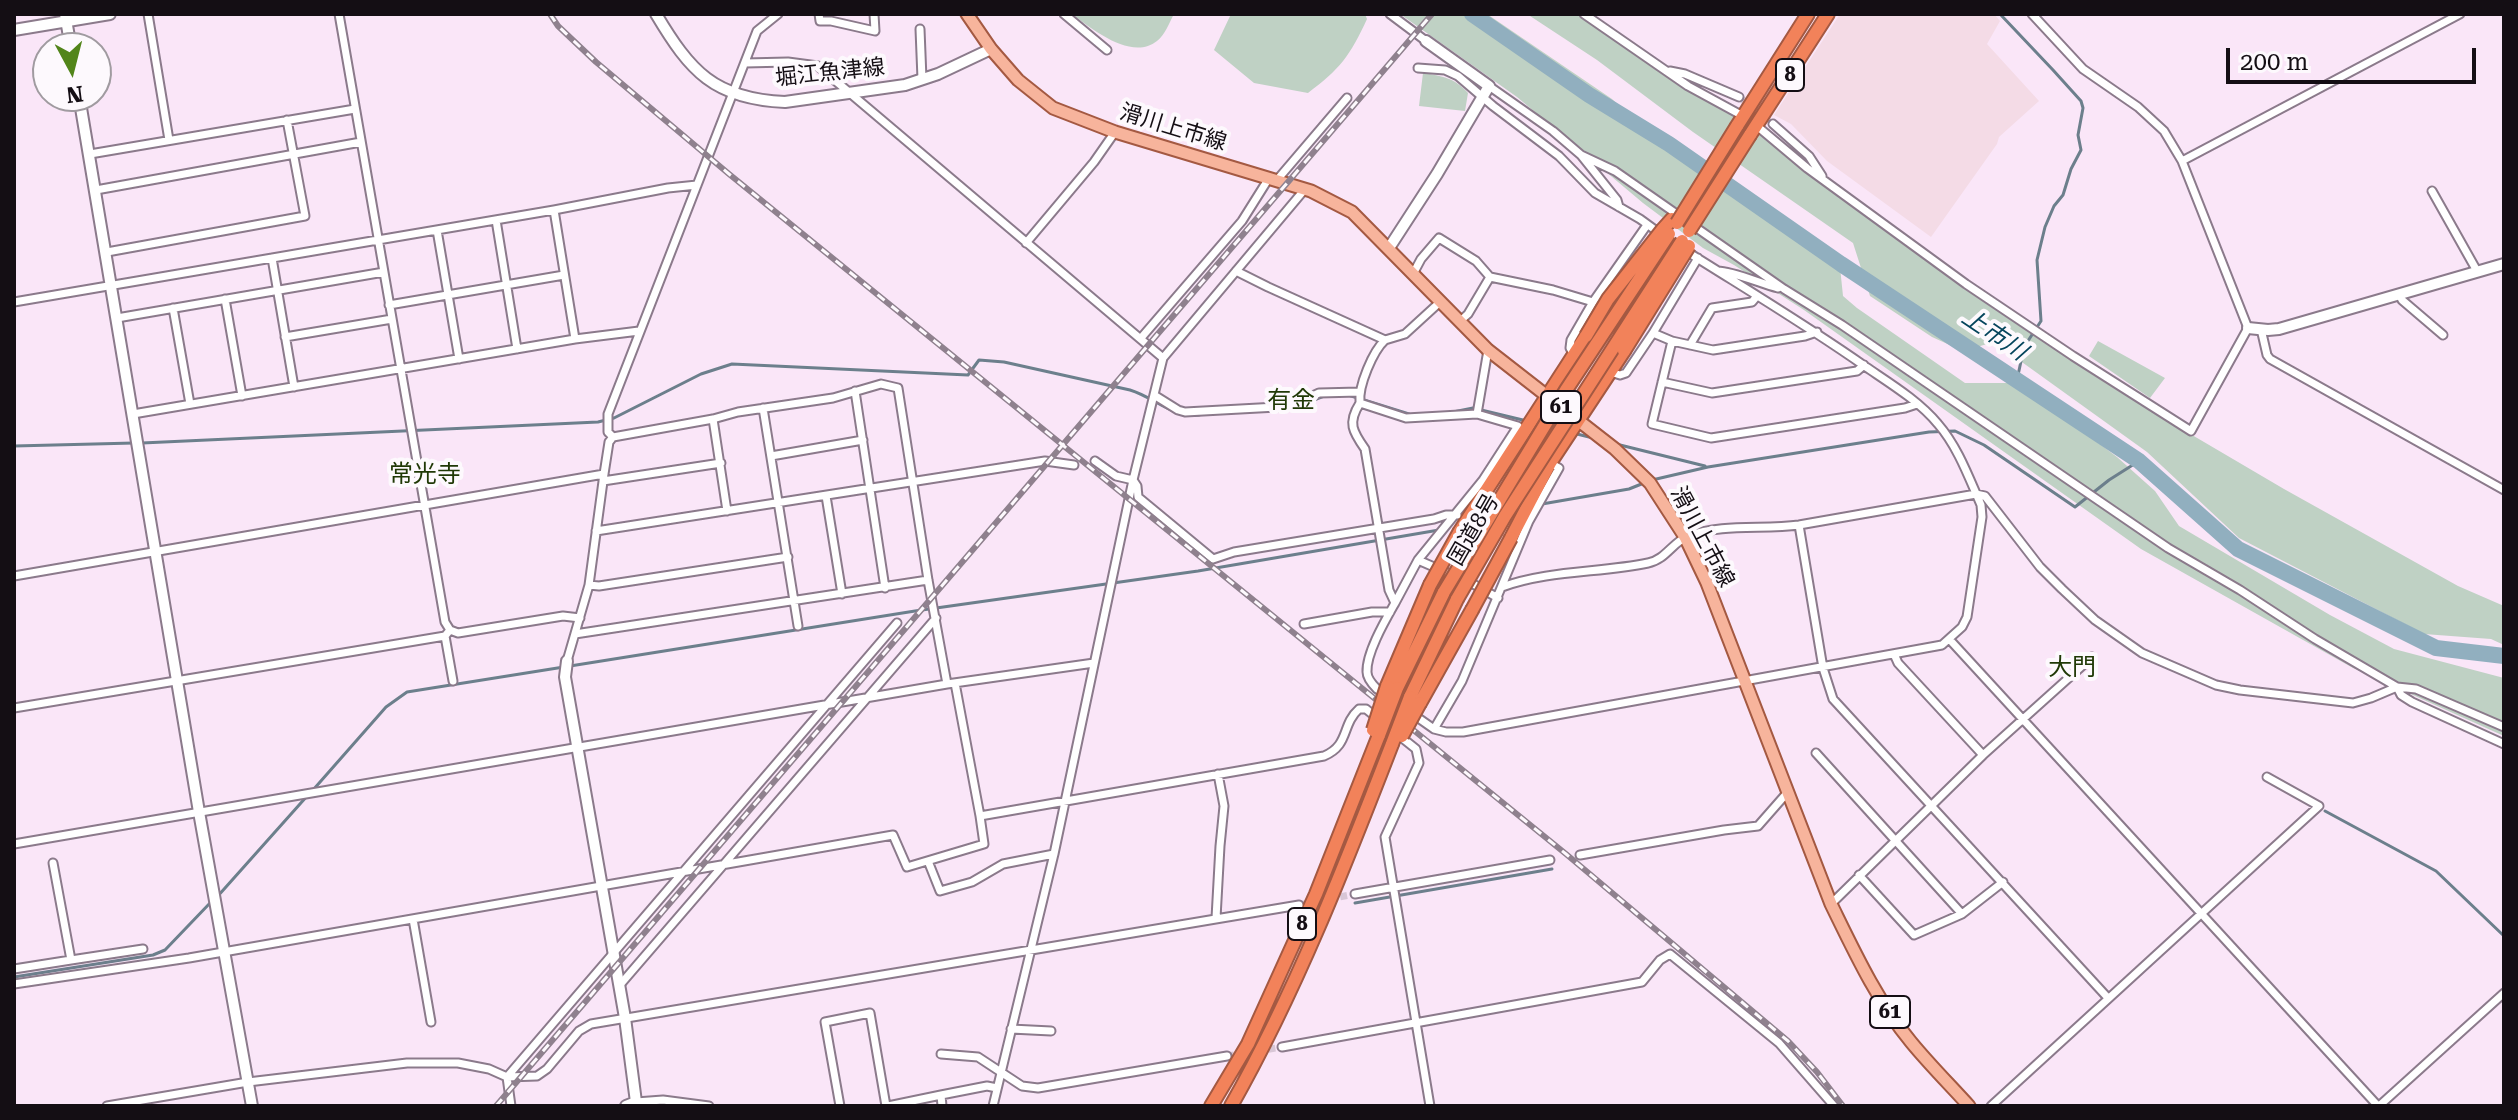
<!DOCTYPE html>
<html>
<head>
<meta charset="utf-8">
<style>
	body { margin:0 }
	#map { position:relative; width:2518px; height:1120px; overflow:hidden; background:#fae6f8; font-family:"Roboto Serif",serif }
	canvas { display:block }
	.frame { position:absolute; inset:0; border:16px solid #140e14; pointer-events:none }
	.north { position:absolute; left:32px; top:32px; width:80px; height:80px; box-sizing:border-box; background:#fdf9fd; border:2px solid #a09ba0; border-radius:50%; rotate:173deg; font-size:22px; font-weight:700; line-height:32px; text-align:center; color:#140e14 }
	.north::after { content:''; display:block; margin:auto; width:28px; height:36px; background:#52851a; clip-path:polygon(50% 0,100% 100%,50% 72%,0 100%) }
	.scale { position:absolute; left:2226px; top:48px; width:250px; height:36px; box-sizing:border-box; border:4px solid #140e14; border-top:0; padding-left:10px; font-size:24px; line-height:28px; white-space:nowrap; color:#140e14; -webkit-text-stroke:6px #fdf9fd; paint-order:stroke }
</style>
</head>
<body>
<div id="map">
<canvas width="2518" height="1120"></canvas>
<div class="frame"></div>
<div class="north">N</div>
<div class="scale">200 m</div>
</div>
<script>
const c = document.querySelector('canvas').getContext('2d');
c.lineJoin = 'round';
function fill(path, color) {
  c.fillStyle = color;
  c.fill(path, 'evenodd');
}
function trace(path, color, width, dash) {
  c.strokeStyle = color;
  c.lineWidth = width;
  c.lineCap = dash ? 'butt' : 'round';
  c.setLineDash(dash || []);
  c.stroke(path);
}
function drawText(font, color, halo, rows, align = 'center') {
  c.font = font + ' "Roboto Serif","Noto Sans JP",serif';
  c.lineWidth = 8;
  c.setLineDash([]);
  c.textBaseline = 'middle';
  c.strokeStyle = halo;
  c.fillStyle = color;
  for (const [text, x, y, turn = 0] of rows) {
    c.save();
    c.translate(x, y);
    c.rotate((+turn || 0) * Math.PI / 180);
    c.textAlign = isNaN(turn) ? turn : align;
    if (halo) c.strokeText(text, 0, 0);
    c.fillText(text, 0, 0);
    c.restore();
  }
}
fill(new Path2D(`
	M 1840,14 L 1994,14 L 2000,21 L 1987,44 L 2039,101 L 1999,137 L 1997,144 L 1931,237 L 1827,161 L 1791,124 L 1774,115 Z`), '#f4dbe6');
fill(new Path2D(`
	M 1072,14 L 1174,14 C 1169,23 1165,35 1157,41 C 1132,61 1093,30 1072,14 Z
	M 1231,14 L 1365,14 L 1367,19 C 1350,56 1340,69 1308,93 L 1254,83 L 1214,50 Z
	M 1400,14 L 1487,14 L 1612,99 L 1674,156 L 1745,192 L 1840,267 L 1843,296 L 1857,308 L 1965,383 L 2010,383 L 2040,399 L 2117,457 L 2155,491 L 2179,526 L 2330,615 L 2394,649 L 2504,678 L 2504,736 L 2353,668 L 2141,549 L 1804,310 L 1734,265 L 1703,248 L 1643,203 L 1517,97 Z
	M 1527,14 L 1576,14 L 1767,136 L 1980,297 L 2141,405 L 2284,489 L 2458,586 L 2504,606 L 2504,645 L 2491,639 L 2424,634 L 2239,538 L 2147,452 L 1994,342 L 1963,351 L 1932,337 L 1870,296 L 1853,243 L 1693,132 L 1597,60 Z
	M 1423,73 C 1442,76 1455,78 1468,93 L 1465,111 L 1419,106 Z
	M 2098,341 L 2165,378 L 2150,398 L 2089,356 Z`), '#bfd1c4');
trace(new Path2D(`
	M 2000,14 L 2053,70 L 2081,101 L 2083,108 L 2078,135 L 2081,150 L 2071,169 L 2063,195 L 2054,206 L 2045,227 L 2037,260 L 2041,321 L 2024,347 L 2017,380
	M 1348,395 L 1409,414
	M 1309,402 L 1324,396
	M 1453,412 L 1473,408 L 1527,421
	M 1573,433 L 1593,438
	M 142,443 L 598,422 L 614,418 L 701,374 L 732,364 L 968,375 L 979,360 L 1004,362 L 1130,390 C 1156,398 1170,417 1199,415
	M 1616,444 L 1705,466
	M 14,446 L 134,443
	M 1652,480 L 1708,467 L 1929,432 L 1955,431 L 1984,445 L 2075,507 L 2109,480 L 2139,461
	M 1542,504 L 1629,489 L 1644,483
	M 313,790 L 386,707 L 407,692 L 915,611 L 1198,571 L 1439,530
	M 2325,811 L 2436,871 L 2504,936
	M 217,897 L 308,795
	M 1355,903 L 1552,869
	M 14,977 L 153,955 L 165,950 L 211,902`), '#6c7f8c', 3);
trace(new Path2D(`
	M 1472,14 L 1589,95 L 1669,144 L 1841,264 L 2139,461 L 2238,549 L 2436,648 L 2504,656`), '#91afbf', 16);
trace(new Path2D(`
	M 1739,97 L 1773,124
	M 1299,905 L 1355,894
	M 1227,1056 L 1282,1047`), '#d8c6d6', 7, [7, 3.5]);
const street = new Path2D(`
	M 148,14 L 169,140
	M 339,14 L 445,622 L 450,630
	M 819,14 L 820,21 L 831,21 L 875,31 L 874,14
	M 1064,14 L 1107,50
	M 1390,14 L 1426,41
	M 1584,14 L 1688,86 L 1743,116
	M 920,29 L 922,79
	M 745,63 L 788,62 L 818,66 L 1163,358
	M 1418,68 L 1445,70 L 1458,76 L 1493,106 L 1559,156 L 1595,193 L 1640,219 L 1662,235
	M 1670,71 L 1685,74 L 1739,97
	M 1489,86 L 1553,131 L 1581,155 L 1617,200 L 1619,207
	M 1773,124 L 1809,156 L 1822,176
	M 1757,126 L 1807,168 L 1966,284 L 2073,356 L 2191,431 L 2248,328 L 2182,161 L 2164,131 L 2138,107 L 2083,69 L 2032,14
	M 90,154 L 355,109
	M 2182,161 L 2460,14
	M 1277,180 L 1347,98
	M 96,190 L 361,142
	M 2432,191 L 2477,271
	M 554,210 L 575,339
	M 496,220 L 517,349
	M 437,230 L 459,359
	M 1026,243 L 1094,162 L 1115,132
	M 107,252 L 305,216 L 287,120
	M 272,258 L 294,387
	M 1236,271 L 1268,287 L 1385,340 L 1405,334 L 1440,302
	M 1718,271 C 1732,271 1762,284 1778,288
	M 1413,274 L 1421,259 L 1439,238 L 1476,261 L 1490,277
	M 2399,294 L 2402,300 L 2443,335
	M 225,299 L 242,396
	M 14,302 L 554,210 L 668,188 L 697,185
	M 389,305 L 564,275
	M 173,308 L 190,404
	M 117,318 L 384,272
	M 1459,322 L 1468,314 L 1490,277 L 1553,290 L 1593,302
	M 2261,329 L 2267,355 L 2270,359 L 2504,490
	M 1653,333 L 1672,341 L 1713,350 L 1805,336 L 1817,332
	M 285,337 L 392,319
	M 1141,338 L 1242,221 L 1269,178
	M 1385,340 C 1373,351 1358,386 1360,403 C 1347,423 1353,432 1365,449 L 1389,590 L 1395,603 C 1386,619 1366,653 1367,672 C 1367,678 1372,684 1377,689 L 1434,729
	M 1672,341 L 1652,424 L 1711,438 L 1905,408 L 1917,404
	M 1690,345 L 1712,308 L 1752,302 L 1757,296
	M 1574,355 L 1570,348 L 1571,340 L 1593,302 L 1647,225
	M 1610,372 L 1620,375 L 1626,373 L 1653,333 L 1698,258
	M 1662,382 L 1712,393 L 1857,371 L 1864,365
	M 855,391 L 885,588
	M 1154,395 L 1178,410 L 1185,412 L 1277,407 L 1298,403 L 1319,393 L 1359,392
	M 1360,403 L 1406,418 L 1477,414 L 1518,426 L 1483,480 L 1418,560 L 1395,603
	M 763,408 L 798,626
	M 133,414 L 575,339 L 639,331
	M 1477,414 L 1488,350
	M 713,419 L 727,511
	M 613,437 L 713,419 L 738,412 L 833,398 L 881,384 L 898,388 L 928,580 L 947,684
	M 771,456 L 863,440
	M 1095,461 L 1116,476 L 1133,480 L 1137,486 L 1138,497 L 1213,559 L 1234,552 L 1434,519 L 1446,515 L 1457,515
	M 1550,463 L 1559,468 L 1529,521 L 1462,681 L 1434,729 L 1446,732 L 1463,732 L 1942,645 L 1962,627 L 1967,617 L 1982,517 L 1981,505 C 1969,478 1958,447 1938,424 C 1919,401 1891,384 1866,367 C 1808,326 1746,289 1686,251
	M 603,481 L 721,463
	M 826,496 L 842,594
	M 1799,525 L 1823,668 L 1833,699 L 2108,998
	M 596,531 L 1045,461 L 1074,465
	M 1418,560 L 1475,585 L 1498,598
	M 14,576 L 604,474
	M 589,585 L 599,586 L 788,557
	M 1502,587 C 1549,570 1600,573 1648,563 C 1665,560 1673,542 1688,536 C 1723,523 1763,530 1799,525 L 1976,494 L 1985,496 L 2040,567 L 2062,589 L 2095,620 L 2142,653 L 2216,685 L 2240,690 L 2353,703 L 2371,698 L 2397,687 L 2315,639 L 2240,590 L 2168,548 L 1842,325 L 1784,289 L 1615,171 L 1581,155
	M 1304,624 L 1372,612 L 1390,612
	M 575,634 L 928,580
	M 445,636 L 453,681
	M 1950,640 L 2378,1106
	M 1894,654 L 1898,663 L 1983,755
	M 567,661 L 589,585 L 604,474 L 609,442 L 613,437 L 608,432 L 608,414 L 757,31 L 778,14
	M 955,683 L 980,816
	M 2397,687 L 2401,695 L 2412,702 L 2504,744
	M 2397,687 L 2416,689 L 2504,727
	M 14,708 L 445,636 L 450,630 L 458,633 L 563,616 L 580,618
	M 1816,753 L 1962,914
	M 14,844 L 947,684 L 1094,663
	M 1580,855 L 1724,830 L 1758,826 L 1787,793
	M 928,861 L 940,891 L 972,882 L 1003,864 L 1054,854
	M 1859,875 L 1914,935 L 1962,914 L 2003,882
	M 1355,894 L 1550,860
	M 1831,904 L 1983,755 L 2092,657
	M 1216,918 L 1220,846 L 1224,806 L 1218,774
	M 413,919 L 431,1022
	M 71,960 L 143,949
	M 14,969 L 71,960 L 53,863
	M 14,984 L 189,958 L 893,835 L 907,867 L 984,844 L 980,816 L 1324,756 C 1350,745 1341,725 1359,709 L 1366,709 L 1416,749 L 1419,763 L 1385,837 L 1430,1106
	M 619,986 L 936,618
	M 1011,1029 L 1051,1031
	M 1282,1047 L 1642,982 L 1660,960 L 1670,954 L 1779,1043 L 1834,1106
	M 941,1054 L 978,1057 L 1022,1086 L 1038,1088 L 1227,1056
	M 636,1102 L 663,1100 L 709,1106
	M 107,1106 L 248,1082 L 407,1063 L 458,1063 L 489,1069 L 507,1077 L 537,1076 L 547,1069 L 579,1031 L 591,1024 L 1299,905
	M 511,1106 L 507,1077 L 897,623
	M 840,1106 L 825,1022 L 870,1013 L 886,1106
	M 888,1106 L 941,1095
	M 942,1106 L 941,1095 L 987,1086 L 997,1088
	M 993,1106 L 1054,854 L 1133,480 L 1163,358 L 1305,189
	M 1991,1106 L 2319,806 L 2267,777
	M 2379,1106 L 2504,993`);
const secondary = new Path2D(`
	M 65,14 L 71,48
	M 656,14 C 690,71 714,99 785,102 L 905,85 L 938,74 L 991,49
	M 14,30 L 110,14
	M 79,96 L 199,812 L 252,1106
	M 1389,248 L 1437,174 L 1489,86 L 1426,41
	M 2248,328 L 2268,330 L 2279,329 L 2504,264
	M 567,661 L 565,677 L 625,1018 L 636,1102 L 626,1106`);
const primary = new Path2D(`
	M 967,14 L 991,49 L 1018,80 L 1053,108 L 1115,132 L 1311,191 L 1352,212 L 1488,350 L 1615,449 L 1650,483 L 1685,537 L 1707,583 L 1831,904 C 1854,951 1877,1001 1911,1042 C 1929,1064 1950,1085 1969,1106`);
const highway = new Path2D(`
	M 1737,126 L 1808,14
	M 1750,135 L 1828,14
	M 1663,229 L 1672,219
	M 1460,531 L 1586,336
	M 1511,538 L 1550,463 L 1624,351
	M 1387,686 L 1430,585
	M 1397,688 L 1444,592
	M 1410,697 L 1457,599
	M 1420,703 L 1472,610
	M 1211,1106 L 1248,1044 L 1316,894 L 1379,735
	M 1231,1106 C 1296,991 1344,868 1392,744`);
trace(street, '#8b7a8b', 11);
trace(secondary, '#8b7a8b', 14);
trace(primary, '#a45942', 15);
trace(highway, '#a45942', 16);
trace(street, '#fff', 7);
trace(secondary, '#fff', 10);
trace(primary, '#f7b49c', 11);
trace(highway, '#f2825a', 12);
const rail = new Path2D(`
	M 550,14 L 558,26 L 596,62 L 729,174 L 1566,854 L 1788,1041 L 1817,1072 L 1843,1106
	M 496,1106 L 1432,14`);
trace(rail, '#8f818e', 6);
trace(rail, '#fdf9fd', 3, [9]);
const highwayBridge = new Path2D(`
	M 1677,223 L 1737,126
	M 1689,231 L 1750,135
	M 1586,336 L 1608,299 L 1663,229
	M 1624,351 L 1689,246
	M 1430,585 L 1460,531
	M 1444,592 L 1566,390 L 1669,234
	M 1457,599 L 1505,516 L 1682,241
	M 1472,610 L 1511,538
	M 1373,730 L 1387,686
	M 1379,735 L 1397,688
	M 1402,736 L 1420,703
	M 1392,744 L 1410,697`);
trace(highwayBridge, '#a45942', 16, []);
trace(highwayBridge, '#f2825a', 12);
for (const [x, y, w] of [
	[1790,75,28],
	[1561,407,40],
	[1302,924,28],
	[1890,1012,40]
]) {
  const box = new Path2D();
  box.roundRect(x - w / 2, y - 16, w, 32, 6);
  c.fillStyle = '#fdf9fd';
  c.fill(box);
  trace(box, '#140e14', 2);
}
drawText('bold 20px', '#140e14', null, [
	["8",1790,75],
	["61",1561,407],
	["8",1302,924],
	["61",1890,1012]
]);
drawText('22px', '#140e14', '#fdf9fd', [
	["堀江魚津線",830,73,-6],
	["滑川上市線",1173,128,17],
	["国道8号",1474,530,-60],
	["滑川上市線",1702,537,62]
]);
drawText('italic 24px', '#05455c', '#fdf9fd', [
	["上市川",1994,335,34]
]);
drawText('24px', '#203906', '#fdf9fd', [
	["有金",1291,401],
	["常光寺",425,475],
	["大門",2072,668]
]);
</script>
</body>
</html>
